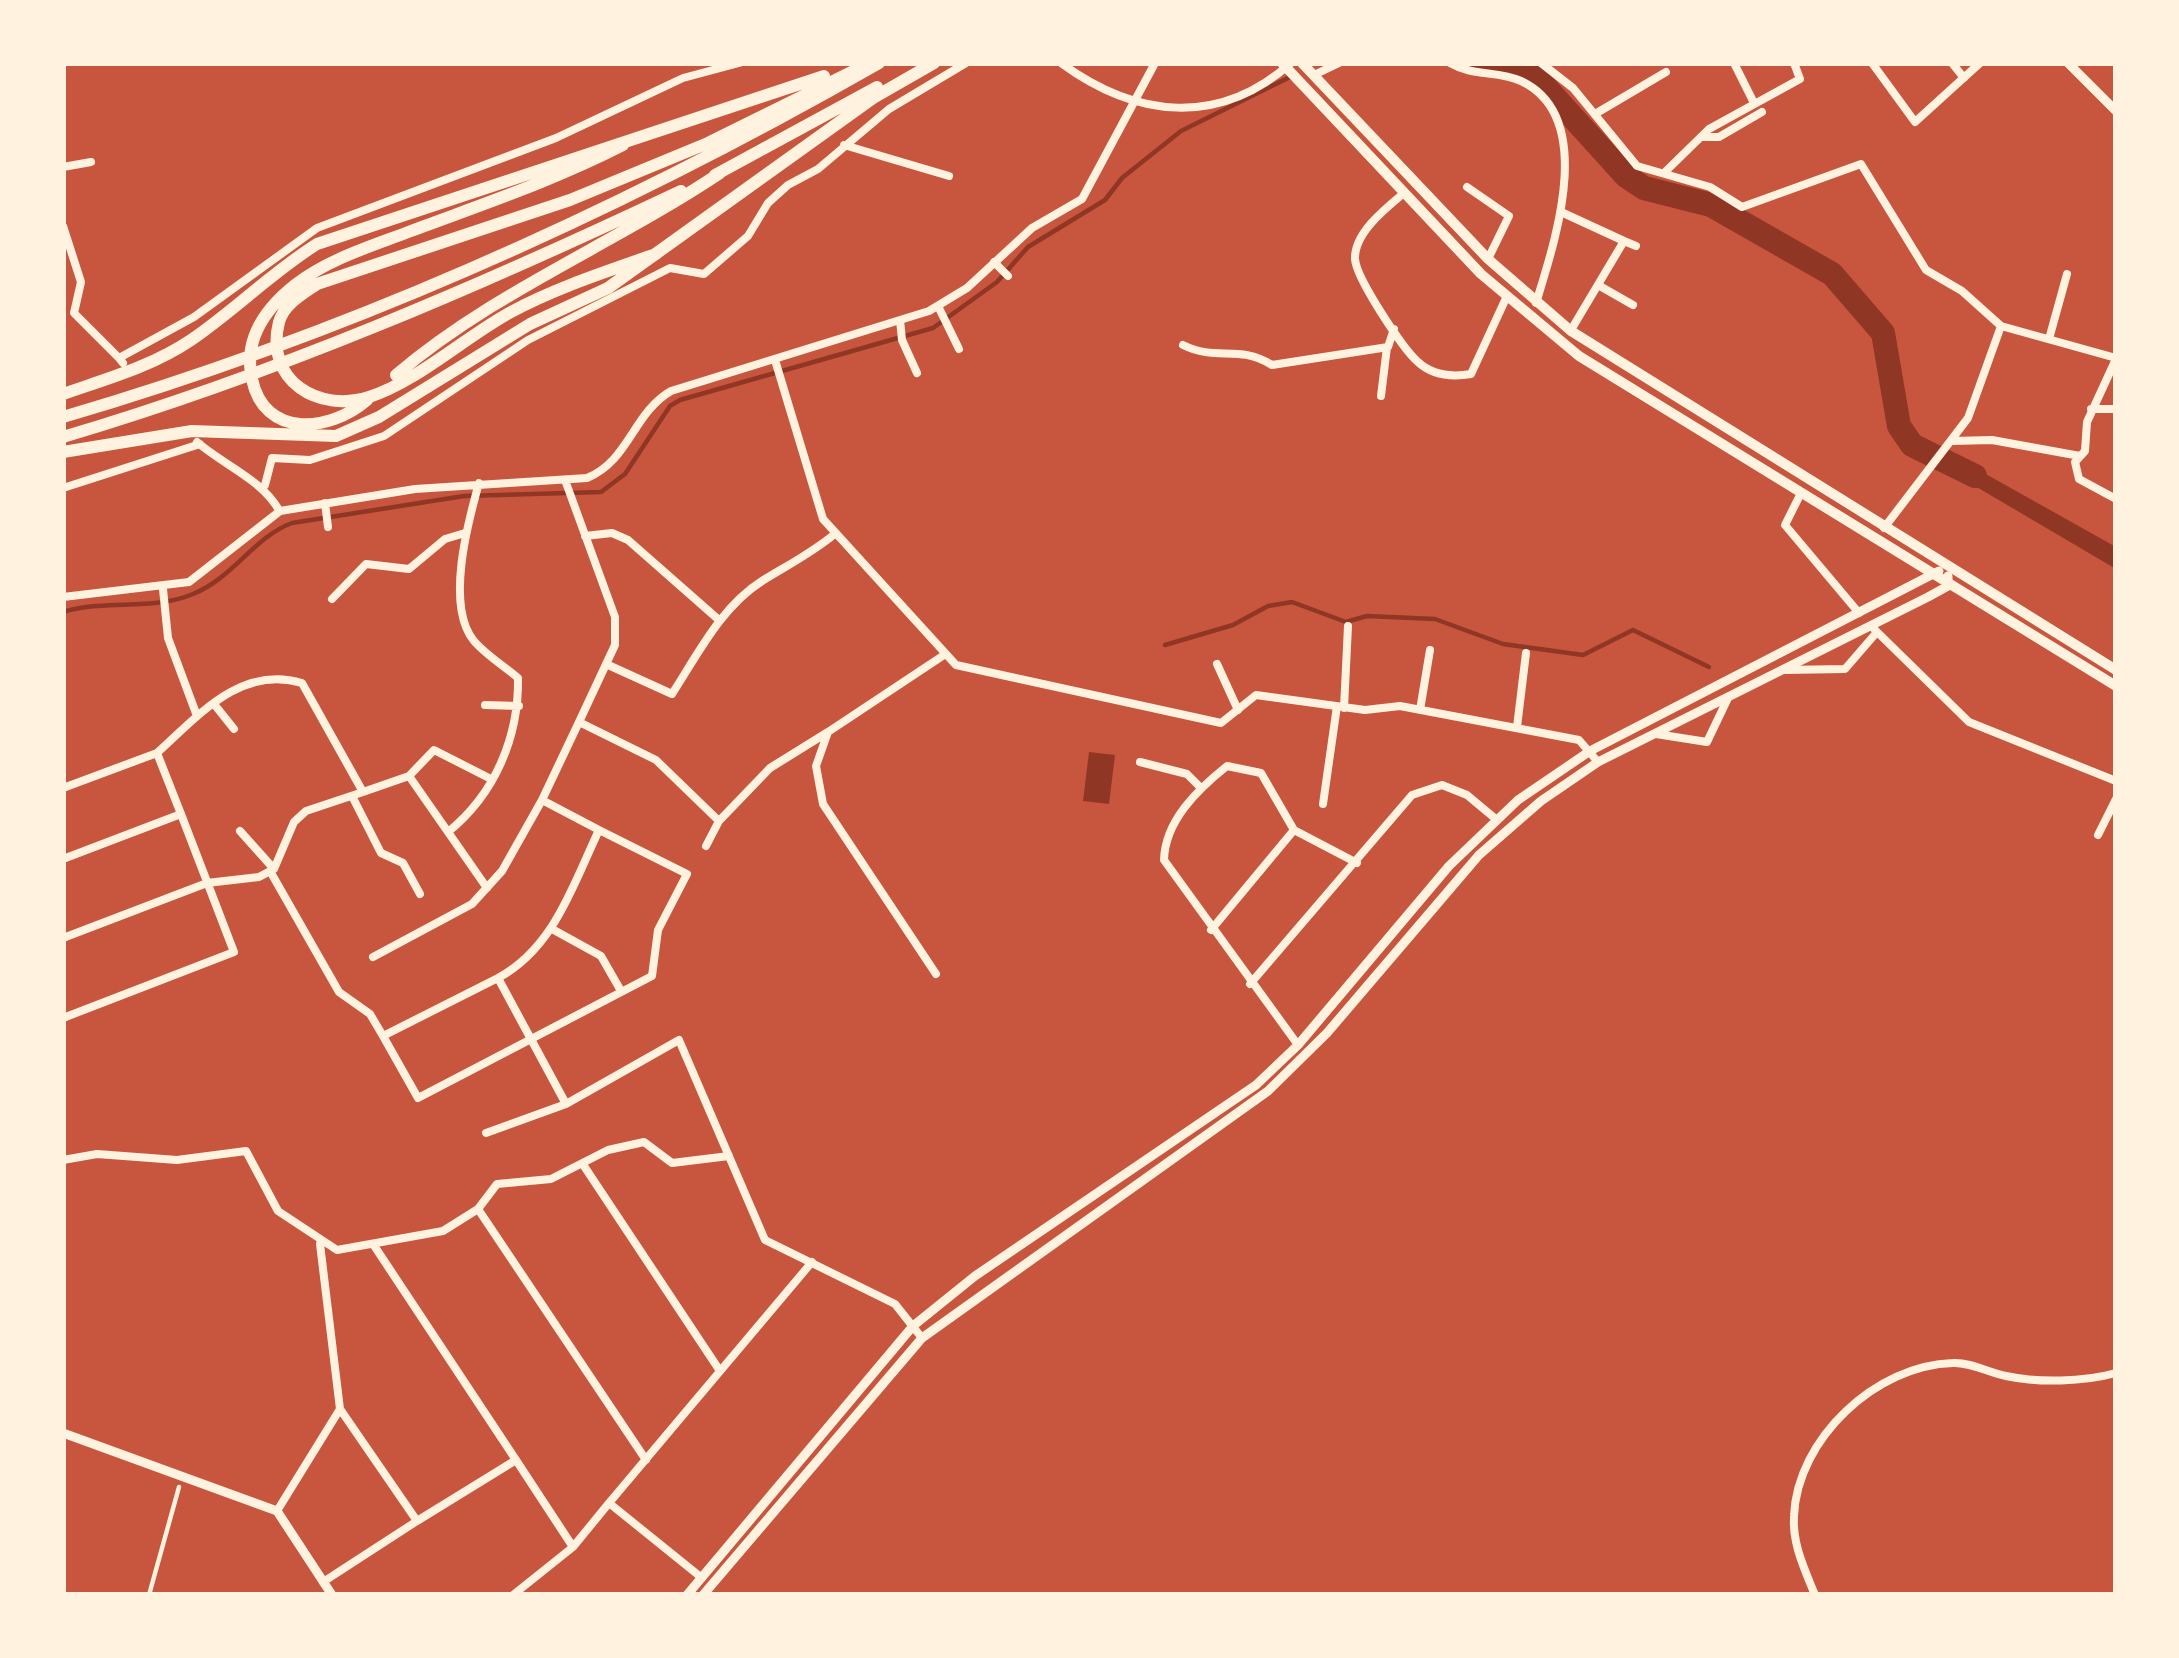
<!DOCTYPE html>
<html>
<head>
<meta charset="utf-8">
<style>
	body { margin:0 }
	#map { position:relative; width:2179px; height:1658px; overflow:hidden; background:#c8553d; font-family:Montserrat,sans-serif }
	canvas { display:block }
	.frame { position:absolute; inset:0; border:66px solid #fff3e0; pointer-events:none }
</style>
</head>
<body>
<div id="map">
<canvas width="2179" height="1658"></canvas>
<div class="frame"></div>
</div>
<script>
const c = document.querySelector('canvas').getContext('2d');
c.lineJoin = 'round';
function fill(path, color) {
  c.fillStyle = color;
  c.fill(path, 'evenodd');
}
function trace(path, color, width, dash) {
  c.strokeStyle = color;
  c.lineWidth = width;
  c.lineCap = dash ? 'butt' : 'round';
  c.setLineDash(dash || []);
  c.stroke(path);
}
fill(new Path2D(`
	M 1950,454 L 2116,547 L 2116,569 L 1941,466 Z
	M 1089,752 L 1115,755 L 1109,804 L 1083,801 Z`), '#8f3625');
trace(new Path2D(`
	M 63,612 C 105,599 153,611 193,594 C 233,578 254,537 292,523 L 464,496 L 601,492 L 625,474 L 670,406 L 680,400 L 933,328 L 997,282 L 1028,247 L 1105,200 L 1122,178 L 1181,131 L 1292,76
	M 1165,645 L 1233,625 L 1268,606 L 1292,602 L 1346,622 L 1367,616 L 1435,619 L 1503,644 L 1583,655 L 1633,630 L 1709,667`), '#8f3625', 4.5);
trace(new Path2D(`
	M 1482,63 L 1516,66 L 1539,80 L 1626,176 L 1644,188 L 1711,205 L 1832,274 L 1883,333 L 1899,426 L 1912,445 L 1975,476`), '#8f3625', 24);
trace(new Path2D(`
	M 149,1595 L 179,1487`), '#fff3e0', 4.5);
trace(new Path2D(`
	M 1061,63 C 1136,118 1219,127 1291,63
	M 1450,63 C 1474,77 1497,70 1521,81 C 1598,117 1554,244 1536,303
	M 1541,63 L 1573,88 L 1637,166 L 1710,187 L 1742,207 L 1861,164 L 1926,270 L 1962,291 L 2001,326
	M 1734,63 L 1754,103
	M 1872,63 L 1915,122 L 1980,63
	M 1952,63 L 1964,78
	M 1314,75 L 1339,63
	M 1595,114 L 1666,72
	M 1701,137 L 1719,137 L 1762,112
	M 844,145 L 949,176
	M 63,167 L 91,162
	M 1666,171 L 1709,129 L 1800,79 L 1794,63
	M 1467,187 L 1509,216 L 1488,259
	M 1404,193 C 1386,208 1354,233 1355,259 C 1356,278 1403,349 1418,362 C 1433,376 1453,377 1471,374 L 1507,296
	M 1561,212 L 1624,241 L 1571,330
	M 63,226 L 81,282 L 74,313 L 119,358
	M 1624,241 L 1636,246
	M 994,262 L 1008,276
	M 1598,285 L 1633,305
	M 938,306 L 959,349
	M 900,320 L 902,340 L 917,373
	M 2049,339 L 2067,274
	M 1183,345 C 1217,362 1238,344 1272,365 L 1388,347 L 1394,329
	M 2116,359 L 2087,422 L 2085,451 L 2075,462 L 2079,479 L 2116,499
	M 775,360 L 823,519 L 956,665 L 1221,723 L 1256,695 L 1365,710 L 1400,706 L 1579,740 L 1598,762
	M 123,363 L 119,358 L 194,317 L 317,228 L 556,138 L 683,78 L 739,63
	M 1381,396 L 1387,347
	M 2091,409 L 2116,409
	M 1952,441 L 1992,440 L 2080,456
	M 197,442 C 225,466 261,479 279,510
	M 565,480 L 615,617 L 615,645 L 579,722 L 656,760 L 719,821 L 770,768 L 828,732
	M 265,485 L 272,458 L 310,460 L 384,436 L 528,340 L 670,268 L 704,274 L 748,236 L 768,203 L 788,185 L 818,169 L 889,109 L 966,63
	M 63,488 L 200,444
	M 1800,495 L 1785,525 L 1859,613
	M 325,503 L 328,527
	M 1884,528 L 1968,418 L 2001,326 L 2116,358
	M 585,536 L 612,533 L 628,540 L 719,620
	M 163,589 L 168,638 L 197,716
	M 63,597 L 189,582 L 280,511 L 415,489 L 587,478 C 629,461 633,413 671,391 L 929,311 L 967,288 L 1032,228 L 1082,199 L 1155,63
	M 332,599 L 366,564 L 409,569 L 445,539 L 465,533
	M 1871,626 L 1969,722 L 2116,781
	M 606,664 L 672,694 C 698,654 721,607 762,581 C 788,565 812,553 836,533
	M 1217,664 L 1238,710
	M 1783,670 L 1845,669 L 1877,632
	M 214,704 L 234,729
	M 485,705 L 519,706
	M 1344,708 L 1348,626
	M 1420,710 L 1430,650
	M 1517,727 L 1526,653
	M 1656,734 L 1707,742 L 1728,698
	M 1140,762 L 1187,774 L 1201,788
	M 409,776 L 434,750 L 491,779
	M 63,788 L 157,753 L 181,814 L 63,859
	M 363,792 L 409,776 L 487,888
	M 352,796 L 381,853 L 403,863 L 420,894
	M 542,800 L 579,722
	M 1323,804 L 1337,706
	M 240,831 L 274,869
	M 448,832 C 495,794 519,737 518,678 C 504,666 486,655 474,641 C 445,606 468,522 479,483
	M 2098,835 L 2116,799
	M 706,846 L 719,821
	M 270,871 L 339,992 L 370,1014 L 383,1036
	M 552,929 L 601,956 L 621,991
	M 1211,930 L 1294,830
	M 63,938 L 207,883 L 259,877 L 274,869 L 294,822 L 306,811 L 363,792 L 302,683 C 241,665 199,715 157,753
	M 373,957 L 472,904 L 502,871 L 542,800 L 599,830 C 573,885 554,948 498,978 L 566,1104 L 679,1040 L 765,1240 L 895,1304 L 922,1338
	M 936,974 L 823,804 L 816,766 L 828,732 L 944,655
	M 498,978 L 383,1036 L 418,1098 L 652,976 L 658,930 L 687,874 L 599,830
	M 1250,984 L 1412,795 L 1442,785 L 1467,795 L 1497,820
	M 63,1018 L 234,952 L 181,814
	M 1298,1045 L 1164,860 C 1165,821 1197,790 1227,766 L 1261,773 L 1294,830 L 1357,863
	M 486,1133 L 566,1104
	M 63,1160 L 97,1154 L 177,1160 L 246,1151 L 278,1211 L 337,1250 L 443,1231 L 478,1209 L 497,1184 L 551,1179 L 608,1150 L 644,1142 L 672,1163 L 729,1156
	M 584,1166 L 720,1371
	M 478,1209 L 646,1460
	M 375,1247 L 516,1460
	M 340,1409 L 417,1521 L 516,1460 L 573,1547
	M 609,1503 L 812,1262
	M 277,1511 L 340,1409 L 320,1244
	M 323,1582 L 417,1521
	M 513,1595 L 573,1547 L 609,1503 L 702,1578
	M 1815,1595 C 1805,1570 1792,1544 1794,1516 C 1797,1439 1876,1365 1953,1363 C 1971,1362 1989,1373 2006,1376 C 2039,1383 2083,1382 2116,1373`), '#fff3e0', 8);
trace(new Path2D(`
	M 2068,63 L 2116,111
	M 63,1433 L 277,1511 L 332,1595
	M 687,1595 L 913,1326 L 975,1276 L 1256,1085 L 1298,1045 L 1449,866 L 1518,800 L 1590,751 L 1939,571
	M 703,1595 L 922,1338 L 1268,1091 L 1327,1033 L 1479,855 L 1541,801 L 1598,762 L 1928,597 L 1948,586 L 1948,576`), '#fff3e0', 9);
trace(new Path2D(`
	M 1282,63 L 1481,274 L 1579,356 L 2116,686
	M 1302,63 L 1488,259 L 1571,331 L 2116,670`), '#fff3e0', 10);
trace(new Path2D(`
	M 715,175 L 877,87
	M 656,254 C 608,271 555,288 511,312 C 465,337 418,381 369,397 C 319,413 264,381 279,322 C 284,304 303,294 317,284 L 570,200 L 708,143 L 870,63
	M 396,375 C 493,292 614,244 720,173
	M 63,394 C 106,379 153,366 191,340 C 235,310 271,273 317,244 L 824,76
	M 367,400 C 329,433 264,438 252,379 C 243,339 266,308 295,285 C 328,259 372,246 411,231 C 483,204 555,180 623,145
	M 63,417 C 347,334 622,210 879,63
	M 63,437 C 276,374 480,286 681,191
	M 63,452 L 192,431 L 336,436 L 379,417 L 530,324 L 608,288 L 873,98 L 934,63`), '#fff3e0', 12);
</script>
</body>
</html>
